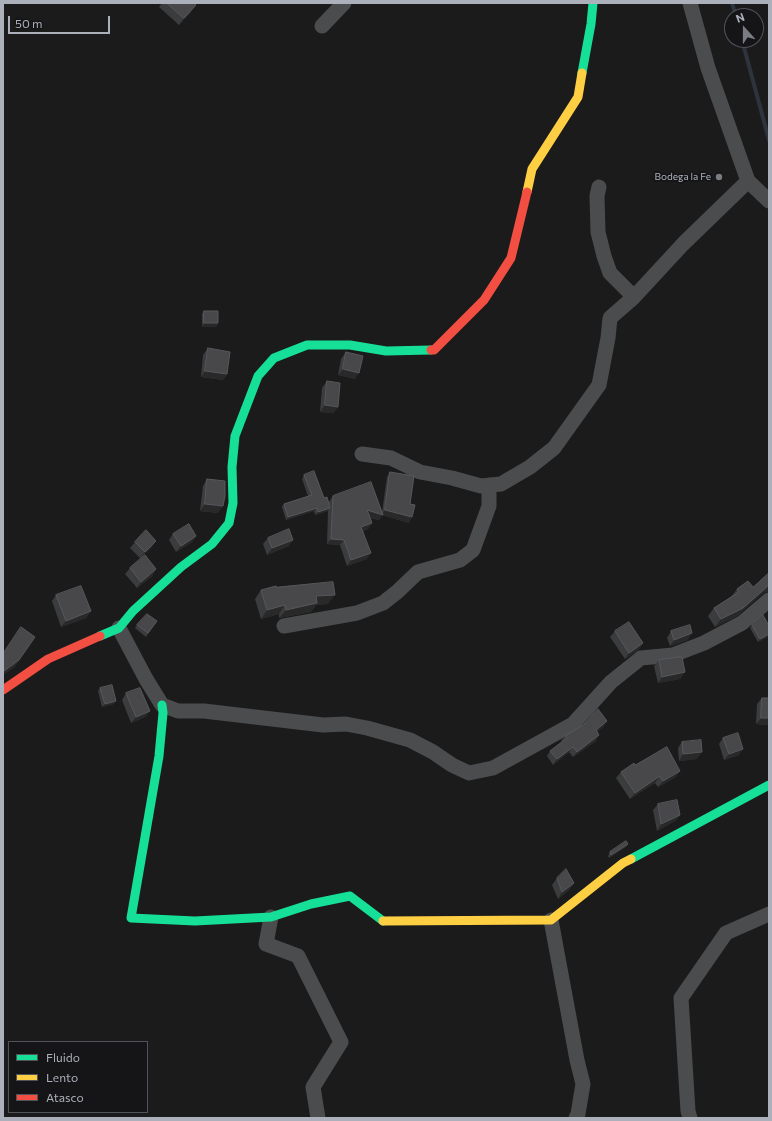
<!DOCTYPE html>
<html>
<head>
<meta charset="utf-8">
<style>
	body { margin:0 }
	#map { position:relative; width:772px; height:1121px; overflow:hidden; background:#1b1b1b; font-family:Commissioner,sans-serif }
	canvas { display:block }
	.frame { position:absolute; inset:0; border:4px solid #acb0bb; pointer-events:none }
	.legend { position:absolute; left:8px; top:1041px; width:140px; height:72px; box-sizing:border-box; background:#151517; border:1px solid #515359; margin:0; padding:5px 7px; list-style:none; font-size:12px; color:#acb0bb }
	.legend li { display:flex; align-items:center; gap:8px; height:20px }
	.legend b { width:20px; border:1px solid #515359 }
	.north { position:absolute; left:724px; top:8px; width:40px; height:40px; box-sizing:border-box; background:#151517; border:1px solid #515359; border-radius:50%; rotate:339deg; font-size:11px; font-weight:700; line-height:16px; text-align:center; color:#acb0bb }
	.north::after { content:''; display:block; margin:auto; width:14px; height:18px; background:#797c83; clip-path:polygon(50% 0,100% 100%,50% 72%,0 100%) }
	.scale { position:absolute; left:8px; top:16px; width:102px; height:18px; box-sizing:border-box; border:2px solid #acb0bb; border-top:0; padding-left:5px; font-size:12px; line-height:14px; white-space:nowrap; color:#acb0bb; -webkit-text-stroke:3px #151517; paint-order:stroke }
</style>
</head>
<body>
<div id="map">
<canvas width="772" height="1121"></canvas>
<div class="frame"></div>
<ul class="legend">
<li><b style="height:5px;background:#16e098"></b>Fluido</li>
<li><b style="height:5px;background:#ffcf43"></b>Lento</li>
<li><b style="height:5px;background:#f24e42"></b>Atasco</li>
</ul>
<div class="north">N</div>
<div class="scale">50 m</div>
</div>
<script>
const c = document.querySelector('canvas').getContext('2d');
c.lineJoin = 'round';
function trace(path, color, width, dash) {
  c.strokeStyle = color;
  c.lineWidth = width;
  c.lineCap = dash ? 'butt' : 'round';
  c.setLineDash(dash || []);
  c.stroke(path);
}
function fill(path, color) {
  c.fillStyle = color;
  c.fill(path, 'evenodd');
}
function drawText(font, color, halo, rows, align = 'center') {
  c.font = font + ' Commissioner,sans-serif';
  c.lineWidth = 3.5;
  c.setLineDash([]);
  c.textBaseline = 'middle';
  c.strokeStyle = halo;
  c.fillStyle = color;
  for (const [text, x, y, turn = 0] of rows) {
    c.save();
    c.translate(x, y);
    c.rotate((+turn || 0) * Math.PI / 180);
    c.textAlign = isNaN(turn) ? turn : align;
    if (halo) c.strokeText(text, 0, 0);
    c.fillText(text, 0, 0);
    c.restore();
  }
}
trace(new Path2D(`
	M 732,3 L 736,16
	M 742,40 L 769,140`), '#2d343d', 4);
trace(new Path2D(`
	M 690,3 L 708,68 L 748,181 L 769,201
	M 322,26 L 344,3
	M 599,187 L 597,196 L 598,232 L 604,256 L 610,273 L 634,297
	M 362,454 L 391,458 L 420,472 L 452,478 L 481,486 L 501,484 L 530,467 L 554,448 L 599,385 L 608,338 L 610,318 L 634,297 L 683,244 L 748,181
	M 284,626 L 357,613 L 383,603 L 397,592 L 418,572 L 460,560 L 473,550 L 489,506 L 489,485
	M 119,628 L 146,679 L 162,705 L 178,711 L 204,711 L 323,725 L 346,724 L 367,728 L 410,740 L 433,752 L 452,765 L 469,773 L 493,768 L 573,724 L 611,682 L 641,658 L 673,655 L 704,643 L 742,623 L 769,600
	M 271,917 L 266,944 L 298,956 L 341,1042 L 313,1087 L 318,1118
	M 551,920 L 577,1060 L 583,1084 L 578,1114 L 576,1118
	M 690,1118 L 688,1111 L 681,998 L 726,933 L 769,914`), '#4b4c4e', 15);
trace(new Path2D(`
	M 582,73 L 591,24 L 593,3
	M 100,636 L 119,628 L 133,611 L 181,567 L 212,544 L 229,523 L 233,503 L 232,467 L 235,436 L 258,376 L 274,358 L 307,345 L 350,345 L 386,351 L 431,350
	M 162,705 L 163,713 L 159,756 L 131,918 L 195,921 L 271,917 L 311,904 L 350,896 L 383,921
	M 631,859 L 769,785`), '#16e098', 9);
trace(new Path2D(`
	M 527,192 L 532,169 L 578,97 L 582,73
	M 383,921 L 551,920 L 623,863 L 631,859`), '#ffcf43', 9);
trace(new Path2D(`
	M 431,350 L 434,350 L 484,300 L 511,258 L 527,192
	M 3,690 L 48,659 L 100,636`), '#f24e42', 9);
fill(new Path2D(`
	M 162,3 L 193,3 L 191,12 L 179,25 L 159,7 Z
	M 204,311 L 218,323 L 216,327 L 202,327 L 202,314 Z
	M 208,348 L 227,374 L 223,380 L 201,377 L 203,355 Z
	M 346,352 L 355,379 L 338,375 L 341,359 Z
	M 327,381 L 334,413 L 320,412 L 322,388 Z
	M 390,472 L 410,504 L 409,523 L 382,515 L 379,520 L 370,518 L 372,523 L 368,529 L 363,531 L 367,559 L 347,566 L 340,545 L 327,544 L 328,511 L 315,515 L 314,511 L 286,520 L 282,507 L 284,504 L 308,496 L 302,479 L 304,475 L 329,502 L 333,496 L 382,512 L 387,477 Z
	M 207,479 L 218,513 L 200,511 L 203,486 Z
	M 173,534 L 196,536 L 192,542 L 176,552 L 169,540 Z
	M 268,538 L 289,546 L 267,555 L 263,544 Z
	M 135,542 L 152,547 L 140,558 L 130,548 Z
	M 130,568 L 156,569 L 152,576 L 137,588 L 125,574 Z
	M 277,587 L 328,604 L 316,605 L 311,612 L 279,618 L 279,614 L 261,619 L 255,599 L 261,590 Z
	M 753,587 L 763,593 L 737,616 L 715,627 L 708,616 L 714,608 L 731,597 L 737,589 Z
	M 56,595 L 91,611 L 86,618 L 61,627 L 52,601 Z
	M 157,621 L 146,637 L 135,628 L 137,625 Z
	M 752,625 L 769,636 L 758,642 L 750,628 Z
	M 615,631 L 639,650 L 625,659 L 610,637 Z
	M 671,631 L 688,640 L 670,646 L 667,638 Z
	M 659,660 L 685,672 L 680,679 L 658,683 L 654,666 Z
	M 100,688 L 114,704 L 102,707 L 98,691 Z
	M 126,693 L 150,711 L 145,717 L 131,723 L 122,700 Z
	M 762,698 L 769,725 L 756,724 L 757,704 Z
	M 604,726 L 597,732 L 596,741 L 573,757 L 569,752 L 553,765 L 547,756 L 550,751 L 562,742 L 561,741 L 565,736 Z
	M 723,738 L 739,755 L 724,760 L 719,744 Z
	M 682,742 L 697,759 L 679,761 L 678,748 Z
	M 635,765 L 676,777 L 658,787 L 655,783 L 630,799 L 616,778 L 621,772 Z
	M 658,804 L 680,815 L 675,821 L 657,831 L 653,810 Z
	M 628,844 L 626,847 L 609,858 L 608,856 L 610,852 Z
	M 557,878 L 574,883 L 569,890 L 558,899 L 552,885 Z`), '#3b3c3d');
fill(new Path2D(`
	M 196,5 L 191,12 L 179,25 L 184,18 Z
	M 204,323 L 218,323 L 216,327 L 202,327 Z
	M 343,369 L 359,373 L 355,379 L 338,375 Z
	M 205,371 L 227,374 L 223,380 L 201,377 Z
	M 325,405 L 338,407 L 334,413 L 320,412 Z
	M 205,504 L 223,506 L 218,513 L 200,511 Z
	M 317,508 L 314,511 L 286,520 L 288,517 Z
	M 330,508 L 328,511 L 315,515 L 318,512 Z
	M 367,510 L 382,514 L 385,510 L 412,517 L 409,523 L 382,515 L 379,520 L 363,516 Z
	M 372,523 L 368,529 L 357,533 L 361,527 Z
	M 196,536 L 192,542 L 176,552 L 181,546 Z
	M 331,539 L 344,540 L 340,545 L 327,544 Z
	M 293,540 L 289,546 L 267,555 L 272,548 Z
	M 156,541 L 152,547 L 140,558 L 145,552 Z
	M 371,553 L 367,559 L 347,566 L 351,560 Z
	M 156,569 L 152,576 L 137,588 L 141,582 Z
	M 769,585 L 769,592 L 763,593 L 737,616 L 715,627 L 721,619 Z
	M 335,595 L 328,604 L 316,605 L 311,612 L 279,618 L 286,610 L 316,596 Z
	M 285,605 L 279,614 L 261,619 L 267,610 Z
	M 91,611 L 86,618 L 61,627 L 66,621 Z
	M 692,633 L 688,640 L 670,646 L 674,640 Z
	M 769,634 L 769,636 L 758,642 L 760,639 Z
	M 643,643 L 639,650 L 625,659 L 629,653 Z
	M 19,660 L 15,667 L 3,675 L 3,672 L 4,671 Z
	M 685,672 L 680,679 L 658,683 L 662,677 Z
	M 116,701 L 114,704 L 102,707 L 105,704 Z
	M 150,711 L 145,717 L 131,723 L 136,717 Z
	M 761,718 L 769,718 L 769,725 L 756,724 Z
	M 607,721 L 604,726 L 592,736 L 596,730 Z
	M 599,735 L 596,741 L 573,757 L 577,752 Z
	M 573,747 L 569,752 L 553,765 L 557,759 Z
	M 743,749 L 739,755 L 724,760 L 729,754 Z
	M 702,752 L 697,759 L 679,761 L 683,754 Z
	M 680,771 L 676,777 L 658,787 L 663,781 Z
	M 660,776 L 655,783 L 630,799 L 635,793 Z
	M 680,815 L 675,821 L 657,831 L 661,824 Z
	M 628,844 L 626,847 L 609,858 L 611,855 Z
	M 574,883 L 569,890 L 558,899 L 562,892 Z`), '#292929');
const building = new Path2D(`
	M 167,3 L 193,3 L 196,5 L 184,18 Z
	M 204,311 L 218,311 L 218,323 L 204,323 Z
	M 208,348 L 230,352 L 227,374 L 205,371 Z
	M 346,352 L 363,356 L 359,373 L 343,369 Z
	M 327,381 L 340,383 L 338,407 L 325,405 Z
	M 314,471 L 324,498 L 327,497 L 330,508 L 318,512 L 317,508 L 288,517 L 284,504 L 312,495 L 304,475 Z
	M 390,472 L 414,476 L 410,504 L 415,505 L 412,517 L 385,510 Z
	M 207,479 L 225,481 L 225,496 L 223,506 L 205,504 Z
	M 371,482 L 383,515 L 367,510 L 372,523 L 361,527 L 371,553 L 351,560 L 344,540 L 331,539 L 333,496 Z
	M 189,524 L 196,536 L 181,546 L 173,534 Z
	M 289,529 L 293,540 L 272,548 L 268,538 Z
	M 146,530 L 156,541 L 145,552 L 135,542 Z
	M 145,555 L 156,569 L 141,582 L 130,568 Z
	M 769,573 L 769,585 L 743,608 L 721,619 L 714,608 L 739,592 L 737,589 L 748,581 L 753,587 Z
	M 333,582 L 335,595 L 316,596 L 317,603 L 286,610 L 285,605 L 267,610 L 261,590 L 276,586 L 277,587 Z
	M 81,586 L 91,611 L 66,621 L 56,595 Z
	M 147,614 L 157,621 L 148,633 L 137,625 Z
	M 763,615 L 769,626 L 769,634 L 760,639 L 752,625 Z
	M 629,622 L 643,643 L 629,653 L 615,631 Z
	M 690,625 L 692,633 L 674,640 L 671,631 Z
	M 21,627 L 35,637 L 19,660 L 4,671 L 3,670 L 3,654 Z
	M 682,657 L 685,672 L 662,677 L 659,660 Z
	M 112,685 L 116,701 L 105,704 L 100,688 Z
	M 140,688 L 150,711 L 136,717 L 126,693 Z
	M 762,698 L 769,698 L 769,718 L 761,718 Z
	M 598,709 L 607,721 L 596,730 L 599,735 L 577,752 L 573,747 L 557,759 L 550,751 L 567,738 L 565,736 L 583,725 Z
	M 738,733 L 743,749 L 729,754 L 723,738 Z
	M 701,740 L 702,752 L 683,754 L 682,742 Z
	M 667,747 L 680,771 L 663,781 L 660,776 L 635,793 L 621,772 L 634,763 L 635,765 Z
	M 677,800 L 680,815 L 661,824 L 658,804 Z
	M 626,841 L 628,844 L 611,855 L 610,852 Z
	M 566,869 L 574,883 L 562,892 L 557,878 Z`);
fill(building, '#48484a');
trace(building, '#57585c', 1);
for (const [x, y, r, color] of [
	[719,177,4,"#797c83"]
]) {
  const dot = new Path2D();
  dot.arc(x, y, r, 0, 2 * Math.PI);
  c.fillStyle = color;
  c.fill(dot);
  trace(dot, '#151517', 1.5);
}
drawText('10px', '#acb0bb', '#151517', [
	["Bodega la Fe",711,177]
], 'right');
</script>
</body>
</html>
